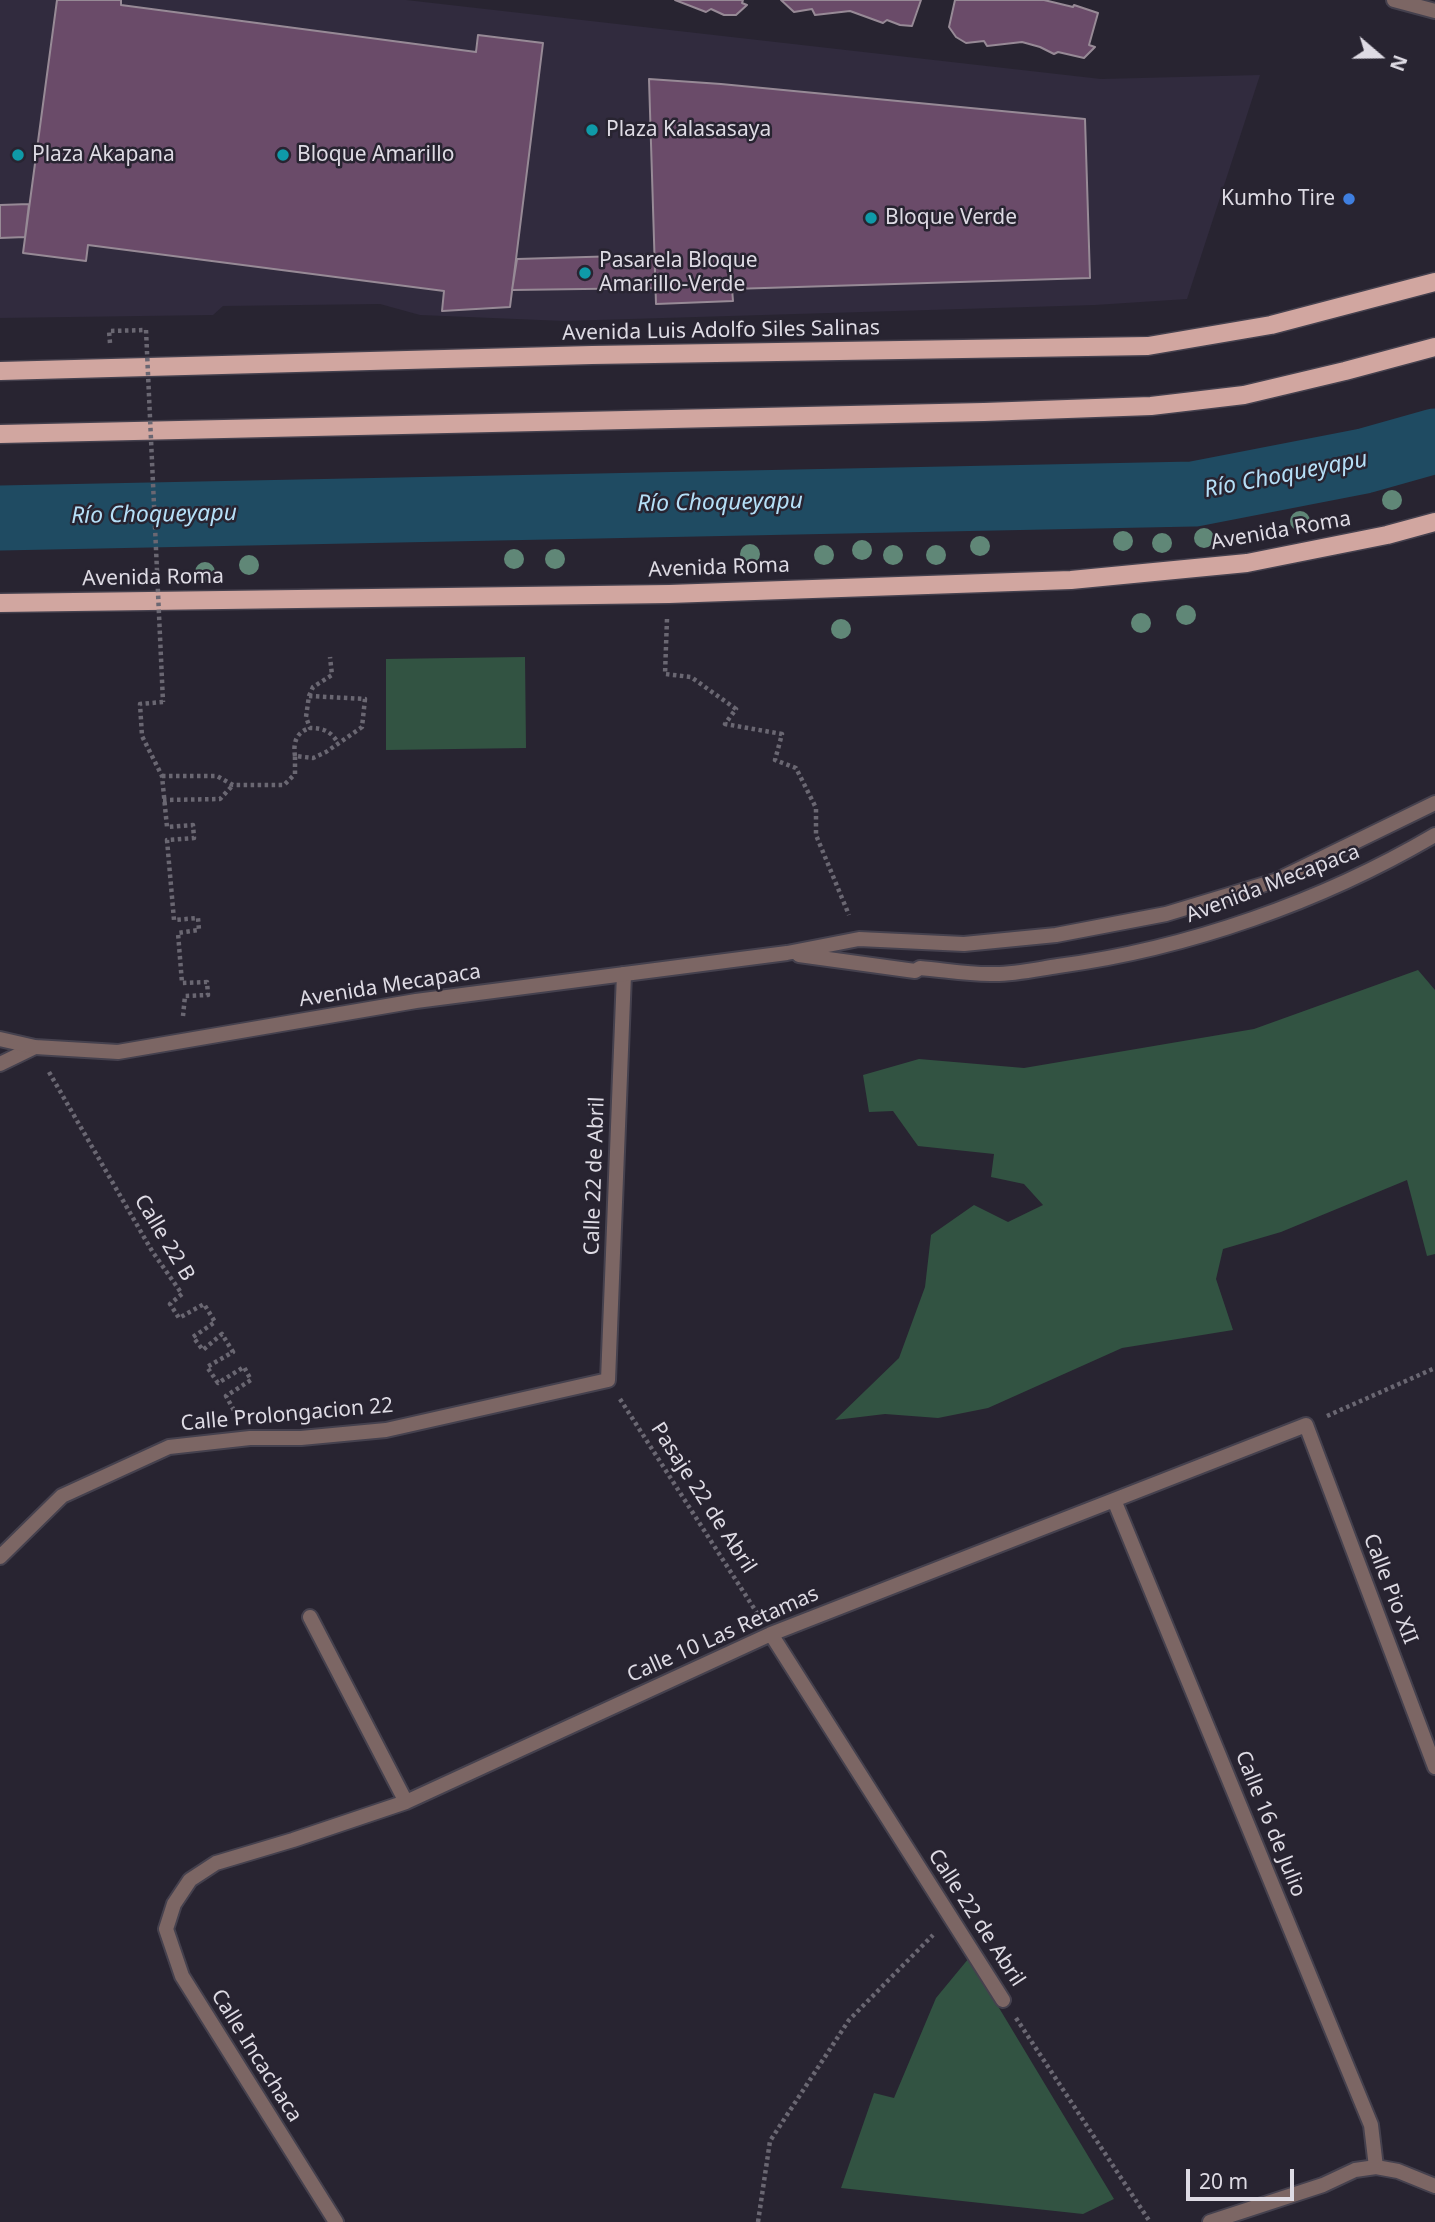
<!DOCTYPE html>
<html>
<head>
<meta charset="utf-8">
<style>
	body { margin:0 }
	#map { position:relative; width:1435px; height:2222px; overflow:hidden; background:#282431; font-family:"Noto Sans",sans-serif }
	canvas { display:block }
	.north { position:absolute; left:1344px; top:21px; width:70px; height:70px; -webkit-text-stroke:5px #282431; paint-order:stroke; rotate:110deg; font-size:19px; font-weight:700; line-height:28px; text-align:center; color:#dedbe4 }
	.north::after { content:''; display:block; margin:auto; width:24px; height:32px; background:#dedbe4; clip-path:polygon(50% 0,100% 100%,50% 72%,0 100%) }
	.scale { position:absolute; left:1186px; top:2169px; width:108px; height:32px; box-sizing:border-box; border:4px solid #dedbe4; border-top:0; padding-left:9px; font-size:21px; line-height:24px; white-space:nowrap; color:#dedbe4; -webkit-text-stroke:5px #282431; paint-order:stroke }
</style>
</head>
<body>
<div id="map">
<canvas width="1435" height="2222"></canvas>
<div class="north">N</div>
<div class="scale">20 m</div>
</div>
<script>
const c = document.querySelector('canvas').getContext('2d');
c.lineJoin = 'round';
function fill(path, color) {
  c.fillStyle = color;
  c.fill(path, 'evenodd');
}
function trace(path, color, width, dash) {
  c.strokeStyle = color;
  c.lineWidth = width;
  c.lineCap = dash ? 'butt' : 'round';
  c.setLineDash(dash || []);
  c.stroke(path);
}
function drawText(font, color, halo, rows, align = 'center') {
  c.font = font + ' "Noto Sans",sans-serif';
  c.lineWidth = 5;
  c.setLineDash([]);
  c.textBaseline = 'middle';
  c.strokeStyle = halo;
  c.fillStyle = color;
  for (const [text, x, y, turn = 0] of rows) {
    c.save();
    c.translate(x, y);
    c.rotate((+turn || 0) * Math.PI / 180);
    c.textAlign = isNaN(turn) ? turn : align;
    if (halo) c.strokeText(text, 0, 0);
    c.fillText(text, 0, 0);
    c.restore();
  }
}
fill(new Path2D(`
	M 0,0 L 406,0 L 1101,79 L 1260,75 L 1187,299 L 1095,305 L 564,321 L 420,315 L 380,304 L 223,306 L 213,315 L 0,318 Z`), '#312b3e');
fill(new Path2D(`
	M 525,657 L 526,748 L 386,750 L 386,659 Z
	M 1418,970 L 1435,990 L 1435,1254 L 1427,1256 L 1407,1180 L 1281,1232 L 1223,1249 L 1216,1279 L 1233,1330 L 1122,1348 L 988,1408 L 938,1418 L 885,1414 L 835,1420 L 899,1358 L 925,1287 L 931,1235 L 974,1205 L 1008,1222 L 1043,1205 L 1024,1184 L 991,1177 L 994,1154 L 918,1146 L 893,1111 L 869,1112 L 863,1075 L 919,1059 L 1024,1068 L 1254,1029 Z
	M 969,1958 L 1114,2199 L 1083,2214 L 841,2188 L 874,2093 L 894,2098 L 936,1998 Z`), '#325342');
trace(new Path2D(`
	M 0,518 L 1194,494 L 1364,461 L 1435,441`), '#1f4b62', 65);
const building = new Path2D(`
	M 57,0 L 121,0 L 121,5 L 476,52 L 478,35 L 543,43 L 510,307 L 442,311 L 444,291 L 88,245 L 86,261 L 23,253 Z
	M 675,0 L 743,0 L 742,3 L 747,5 L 736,15 L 724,15 L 711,9 L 706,12 Z
	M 781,0 L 921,0 L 912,26 L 900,25 L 887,20 L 883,23 L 850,11 L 815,15 L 812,9 L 794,12 Z
	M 955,0 L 1044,0 L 1073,7 L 1074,5 L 1098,13 L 1089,45 L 1095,47 L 1084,58 L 1058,52 L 1054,54 L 1040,47 L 1022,42 L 987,46 L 984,41 L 966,43 L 956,37 L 949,27 Z
	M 649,79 L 721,84 L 1085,119 L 1090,278 L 732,289 L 733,301 L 656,304 Z
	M 29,204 L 25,237 L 0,238 L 0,205 Z
	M 655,255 L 655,288 L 512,290 L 517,259 Z`);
fill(building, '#6a4b69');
trace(building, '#978a96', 2);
const minor = new Path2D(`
	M 0,1064 L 35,1047
	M 1114,1500 L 1371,2125 L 1376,2167
	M 0,1557 L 62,1496 L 169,1447 L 250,1438 L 301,1438 L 386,1430 L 608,1380 L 624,974
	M 310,1617 L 406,1802
	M 771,1634 L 1003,2000
	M 336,2222 L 182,1976 L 166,1929 L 174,1904 L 190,1880 L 216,1863 L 293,1840 L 406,1802 L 771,1634 L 1306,1425 L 1435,1767
	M 1210,2222 L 1323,2185 L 1355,2170 L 1376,2167 L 1398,2171 L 1435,2186`);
const tertiary = new Path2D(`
	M 1394,0 L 1435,11
	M 799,955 L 915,971 L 920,968 C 945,970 970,975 995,974 C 1016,974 1038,969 1058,966 C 1187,949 1323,901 1435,835
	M 0,1039 L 35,1047 L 118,1052 L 416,1001 L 787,953 L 859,939 L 964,944 L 1056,935 L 1166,914 L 1275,881 L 1435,803`);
const primary = new Path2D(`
	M 0,371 L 592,355 L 1148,346 L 1271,325 L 1435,282
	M 0,434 L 984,412 L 1151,406 L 1244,395 L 1345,371 L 1435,347
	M 0,603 L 669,594 L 1071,580 L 1247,563 L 1387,535 L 1435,522`);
trace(minor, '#45414e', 18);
trace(tertiary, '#45414e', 18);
trace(primary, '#45414e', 21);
trace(new Path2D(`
	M 110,343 L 109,331 L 146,330
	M 667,619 L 665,674 L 691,677 L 736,709 L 725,724 L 782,734 L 775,760 L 796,768 L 816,808 L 816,835 L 849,915
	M 309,696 L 313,687 L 332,675 L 330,657
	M 163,702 L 140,704 L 142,736 L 162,776 L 167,827 L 193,825 L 194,838 L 167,840 L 174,920 L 198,918 L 199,930 L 178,933 L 182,983 L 207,982 L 208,995 L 185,996 L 183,1016
	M 295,756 C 293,743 296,732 310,728
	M 162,776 L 217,776 L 233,785 L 284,785 L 295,774 L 295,756 L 313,758 L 326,752 L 362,727 L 365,699 L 309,696 L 306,717 L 310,728 C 323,728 331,731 338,743
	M 163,800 L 220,799 L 233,785
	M 49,1072 L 152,1251 L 182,1294 L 170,1304 L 179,1318 L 204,1304 L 215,1322 L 193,1337 L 203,1350 L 222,1334 L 233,1352 L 207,1367 L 218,1383 L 244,1367 L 251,1380 L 226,1396 L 237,1416
	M 620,1399 L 757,1613
	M 1327,1416 L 1435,1368
	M 1016,2018 L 1150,2222
	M 758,2222 L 770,2141 L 849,2020 L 933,1935`), '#6a6772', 4.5, [3.5, 3.5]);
trace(minor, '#7c6664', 14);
trace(tertiary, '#7c6664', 14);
trace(primary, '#d1a6a0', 18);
trace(new Path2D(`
	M 146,330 L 163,702`), '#6a6772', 4.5, [3.5, 3.5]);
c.fillStyle = '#608777';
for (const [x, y] of [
	[1392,500],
	[1300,521],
	[1204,538],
	[1123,541],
	[1162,543],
	[980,546],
	[862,550],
	[750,554],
	[824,555],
	[893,555],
	[936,555],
	[514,559],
	[555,559],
	[249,565],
	[205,572],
	[1186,615],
	[1141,623],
	[841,629]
]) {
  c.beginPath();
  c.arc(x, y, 10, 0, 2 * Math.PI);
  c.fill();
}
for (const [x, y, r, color] of [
	[592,130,7,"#0f9aa8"],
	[18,155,7,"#0f9aa8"],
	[283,155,7,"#0f9aa8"],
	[1349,199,7,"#3f7fe0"],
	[871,218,7,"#0f9aa8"],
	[585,273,7,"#0f9aa8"]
]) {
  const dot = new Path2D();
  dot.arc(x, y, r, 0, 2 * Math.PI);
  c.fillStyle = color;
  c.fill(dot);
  trace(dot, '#282431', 2.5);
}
drawText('21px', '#dedbe4', '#282431', [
	["Plaza Kalasasaya",606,130],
	["Plaza Akapana",32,155],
	["Bloque Amarillo",297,155],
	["Kumho Tire",1335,199,"right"],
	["Bloque Verde",885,218],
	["Pasarela Bloque",599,261],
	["Amarillo-Verde",599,285]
], 'left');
drawText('21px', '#dedbe4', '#282431', [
	["Avenida Luis Adolfo Siles Salinas",721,331,-1],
	["Avenida Roma",1281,531,-10],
	["Avenida Roma",719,568,-2],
	["Avenida Roma",153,578,-1],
	["Avenida Mecapaca",1273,884,-21],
	["Avenida Mecapaca",390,986,-9],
	["Calle 22 de Abril",595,1176,-88],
	["Calle 22 B",164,1238,59],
	["Calle Prolongacion 22",287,1415,-5],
	["Pasaje 22 de Abril",703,1498,57],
	["Calle Pio XII",1390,1589,69],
	["Calle 10 Las Retamas",723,1635,-24],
	["Calle 16 de Julio",1270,1824,68],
	["Calle 22 de Abril",976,1918,57],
	["Calle Incachaca",256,2056,58]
]);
drawText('italic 23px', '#b5dff7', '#282431', [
	["Río Choqueyapu",1286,475,-11],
	["Río Choqueyapu",720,503,-1],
	["Río Choqueyapu",154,515,-1]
]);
</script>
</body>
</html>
